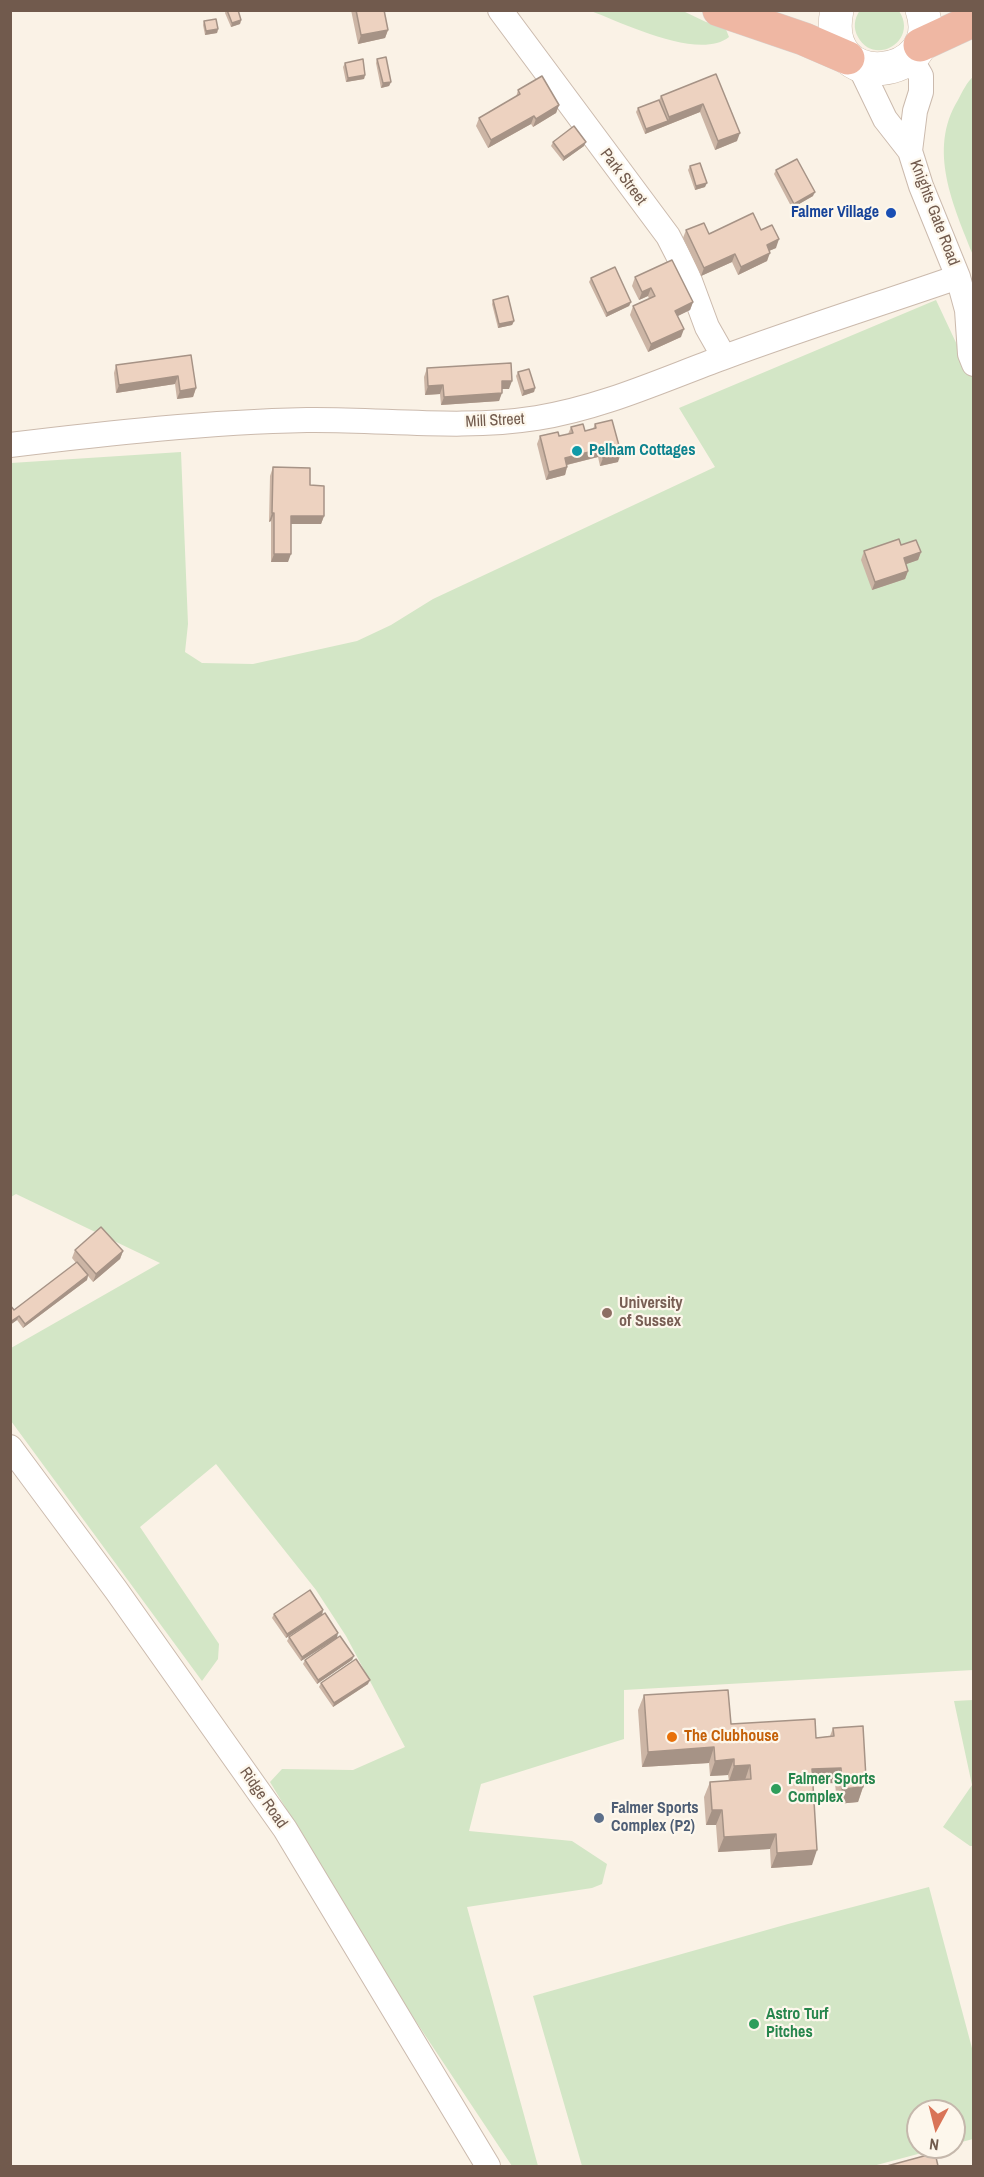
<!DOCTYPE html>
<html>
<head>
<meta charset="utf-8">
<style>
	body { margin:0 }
	#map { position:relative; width:984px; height:2177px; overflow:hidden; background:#faf2e6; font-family:"Archivo Narrow",sans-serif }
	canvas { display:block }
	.frame { position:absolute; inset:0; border:12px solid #715a4d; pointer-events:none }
	.north { position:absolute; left:906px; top:2099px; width:60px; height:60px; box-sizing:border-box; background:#fdf7ec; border:2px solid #c5b8ac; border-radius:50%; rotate:187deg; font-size:16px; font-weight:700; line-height:24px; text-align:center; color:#715a4d }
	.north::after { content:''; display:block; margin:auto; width:21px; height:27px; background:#d97457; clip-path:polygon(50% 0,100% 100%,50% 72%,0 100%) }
</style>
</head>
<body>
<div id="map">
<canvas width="984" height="2177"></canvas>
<div class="frame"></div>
<div class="north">N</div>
</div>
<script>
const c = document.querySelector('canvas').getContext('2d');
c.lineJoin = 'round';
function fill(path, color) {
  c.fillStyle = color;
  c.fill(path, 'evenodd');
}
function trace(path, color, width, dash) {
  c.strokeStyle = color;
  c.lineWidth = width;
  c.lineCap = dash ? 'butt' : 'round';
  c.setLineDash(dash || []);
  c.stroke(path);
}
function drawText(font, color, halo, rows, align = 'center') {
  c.font = font + ' "Archivo Narrow",sans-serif';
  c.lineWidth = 4.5;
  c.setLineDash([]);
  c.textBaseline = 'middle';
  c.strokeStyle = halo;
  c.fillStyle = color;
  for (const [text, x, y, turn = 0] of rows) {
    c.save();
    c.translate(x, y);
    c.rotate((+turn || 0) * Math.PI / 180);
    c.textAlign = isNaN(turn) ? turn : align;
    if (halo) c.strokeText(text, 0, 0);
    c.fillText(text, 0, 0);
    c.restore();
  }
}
fill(new Path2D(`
	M 860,10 L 899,11 C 919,41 874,67 858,37 C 853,28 854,19 860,10 Z
	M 591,11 L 683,11 L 706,22 L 725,27 L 729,37 C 699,61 623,23 591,11 Z
	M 973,77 L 973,255 C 954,207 927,150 958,100 C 962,92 967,82 973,77 Z
	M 936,300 L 974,381 L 973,1670 L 624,1690 L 624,1739 L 481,1784 L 469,1831 L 572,1841 L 607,1864 L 602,1884 L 592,1888 L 467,1907 L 538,2166 L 512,2166 L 401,1999 L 270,1782 L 282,1769 L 353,1770 L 405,1747 L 346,1636 L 316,1590 L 216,1464 L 140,1527 L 219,1644 L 218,1659 L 202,1681 L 11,1421 L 11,1348 L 160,1263 L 16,1194 L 11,1197 L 11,463 L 181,452 L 188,624 L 185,652 L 202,663 L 253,664 L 357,641 L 391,625 L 433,599 L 715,467 L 679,408 Z
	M 973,1700 L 974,1846 L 970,1846 L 943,1827 L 972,1785 L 954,1701 Z
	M 929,1887 L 973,2052 L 973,2139 L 954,2144 L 954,2111 L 918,2111 L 918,2147 L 944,2147 L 873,2166 L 582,2166 L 533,1996 L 788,1924 Z`), '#d3e6c6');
const street = new Path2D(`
	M 500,10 L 668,236 L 687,273 L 707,327 L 724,357
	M 910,57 L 921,76 L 921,92 L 915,111 L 910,151 L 921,186 L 958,277 L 967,310 L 970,354 L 974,364
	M 859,65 L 885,119 L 910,151
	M 10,445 C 109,433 208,422 307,420 C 384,419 461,430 537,418 C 601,408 662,380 722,358 C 800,329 880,304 958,277
	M 10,1447 L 116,1590 L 285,1829 L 488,2166`);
const secondary = new Path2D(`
	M 837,10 C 819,96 946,80 922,10`);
const highway = new Path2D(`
	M 719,10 L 804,39 L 848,58
	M 920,45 L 974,20`);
trace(street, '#cbbaad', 26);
trace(secondary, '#cdbbab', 34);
trace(highway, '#d7d1cd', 34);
trace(street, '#fff', 24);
trace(secondary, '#fff', 33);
trace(highway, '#efb7a3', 33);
fill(new Path2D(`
	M 226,10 L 238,10 L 241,20 L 240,24 L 231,27 L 225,13 Z
	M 351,10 L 384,10 L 388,30 L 385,38 L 358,44 Z
	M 204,21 L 218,29 L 217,33 L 205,35 L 203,25 Z
	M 377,59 L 391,82 L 389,86 L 381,88 L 376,63 Z
	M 345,63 L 365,75 L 364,79 L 346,82 L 343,67 Z
	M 716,74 L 737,141 L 715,150 L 700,112 L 645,134 L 636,112 L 638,108 L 659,100 L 661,96 Z
	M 518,90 L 559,105 L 556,113 L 533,127 L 531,124 L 488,148 L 476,126 L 479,118 L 516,97 Z
	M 553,142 L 584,146 L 563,161 L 551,146 Z
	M 690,166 L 705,187 L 695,190 L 688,170 Z
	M 776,170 L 813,196 L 792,208 L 774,174 Z
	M 686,230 L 709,234 L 761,230 L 776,248 L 769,251 L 767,261 L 738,275 L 732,262 L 701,276 L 683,238 Z
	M 635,277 L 693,302 L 690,310 L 677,316 L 681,337 L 648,352 L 630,315 L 633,306 L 649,299 L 648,296 L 639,300 L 632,286 Z
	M 591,278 L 631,302 L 629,306 L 606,317 L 589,282 Z
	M 493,300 L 514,321 L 512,325 L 498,328 L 492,304 Z
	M 191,355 L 196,388 L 193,397 L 177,399 L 175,384 L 116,393 L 114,373 L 116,365 Z
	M 427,368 L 509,389 L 502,389 L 499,401 L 441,405 L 440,394 L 425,395 L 424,377 Z
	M 518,372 L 535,388 L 534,392 L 522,396 L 516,376 Z
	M 595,424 L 618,462 L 600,466 L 598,457 L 567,465 L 567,467 L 565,475 L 546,480 L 537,444 L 540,436 L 559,436 L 568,434 L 571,427 L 585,431 L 593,429 Z
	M 273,467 L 310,485 L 324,516 L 321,524 L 291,524 L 288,562 L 271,562 L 271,521 L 269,522 L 270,476 Z
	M 901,545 L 921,552 L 918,560 L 906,564 L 908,571 L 905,579 L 872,590 L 861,560 L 864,551 Z
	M 75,1250 L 123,1251 L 120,1259 L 93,1282 L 88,1276 L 87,1280 L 23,1328 L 17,1320 L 10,1325 L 10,1305 L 14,1310 L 76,1263 L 72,1258 Z
	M 323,1610 L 322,1615 L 286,1638 L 272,1618 L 274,1614 Z
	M 289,1637 L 337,1638 L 301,1661 L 287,1641 Z
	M 354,1656 L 352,1660 L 317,1684 L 303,1664 L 305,1660 Z
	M 321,1683 L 368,1684 L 333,1707 L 319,1687 Z
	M 644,1695 L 731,1724 L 816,1738 L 830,1736 L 833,1728 L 866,1778 L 858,1802 L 837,1804 L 835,1783 L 813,1784 L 812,1865 L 771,1868 L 770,1849 L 718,1852 L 716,1825 L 706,1825 L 704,1797 L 710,1782 L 729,1781 L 728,1775 L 710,1776 L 709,1763 L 642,1767 L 638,1710 Z`), '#ccb5a5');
fill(new Path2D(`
	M 241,20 L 240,24 L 231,27 L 232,23 Z
	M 218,29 L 217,33 L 205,35 L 206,31 Z
	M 388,30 L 385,38 L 358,44 L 361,35 Z
	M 365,75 L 364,79 L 346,82 L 348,78 Z
	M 391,82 L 389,86 L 381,88 L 383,83 Z
	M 703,104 L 700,112 L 645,134 L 646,129 L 668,121 L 669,117 Z
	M 559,105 L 556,113 L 533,127 L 536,119 Z
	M 534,116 L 531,124 L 488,148 L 491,140 Z
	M 740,133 L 737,141 L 715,150 L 718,141 Z
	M 586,142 L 584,146 L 563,161 L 564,157 Z
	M 707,183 L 705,187 L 695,190 L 696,186 Z
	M 815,192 L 813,196 L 792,208 L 794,204 Z
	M 779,239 L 776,248 L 764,253 L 767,245 Z
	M 770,253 L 767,261 L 738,275 L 741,267 Z
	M 735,254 L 732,262 L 701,276 L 704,268 Z
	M 651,288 L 648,296 L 639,300 L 642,292 Z
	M 631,302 L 629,306 L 606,317 L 607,313 Z
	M 693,302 L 690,310 L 672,319 L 675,311 Z
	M 514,321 L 512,325 L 498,328 L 499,324 Z
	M 684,329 L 681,337 L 648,352 L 651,344 Z
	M 178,376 L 175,384 L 116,393 L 119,385 Z
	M 502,381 L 512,381 L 509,389 L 499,389 Z
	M 443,385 L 440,394 L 425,395 L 428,386 Z
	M 196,388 L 193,397 L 177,399 L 180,391 Z
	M 535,388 L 534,392 L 522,396 L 524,391 Z
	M 502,393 L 499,401 L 441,405 L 444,397 Z
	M 601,449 L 598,457 L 562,466 L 565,458 Z
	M 621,453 L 618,462 L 600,466 L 603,458 Z
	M 567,467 L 565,475 L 546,480 L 549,472 Z
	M 272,513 L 274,513 L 271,521 L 269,522 Z
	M 291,516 L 324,516 L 321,524 L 288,524 Z
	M 921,552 L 918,560 L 901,566 L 904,558 Z
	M 274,554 L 291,554 L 288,562 L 271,562 Z
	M 908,571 L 905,579 L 872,590 L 875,582 Z
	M 123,1251 L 120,1259 L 93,1282 L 96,1274 Z
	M 88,1275 L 87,1280 L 23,1328 L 25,1324 Z
	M 19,1316 L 17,1320 L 10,1325 L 10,1322 Z
	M 323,1610 L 322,1615 L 286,1638 L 287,1634 Z
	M 338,1633 L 337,1638 L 301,1661 L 302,1657 Z
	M 354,1656 L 352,1660 L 317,1684 L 318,1680 Z
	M 370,1680 L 368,1684 L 333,1707 L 334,1703 Z
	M 714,1747 L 709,1763 L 642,1767 L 648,1752 Z
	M 734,1759 L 728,1775 L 710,1776 L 715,1761 Z
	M 750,1765 L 745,1780 L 729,1781 L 734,1766 Z
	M 841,1768 L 835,1783 L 806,1784 L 812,1769 Z
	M 862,1778 L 866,1778 L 858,1802 L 837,1804 L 842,1789 Z
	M 712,1810 L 722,1810 L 716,1825 L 706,1825 Z
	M 776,1834 L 770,1849 L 718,1852 L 724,1837 Z
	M 817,1850 L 812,1865 L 771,1868 L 777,1853 Z`), '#a69386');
const building = new Path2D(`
	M 227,10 L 238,10 L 241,20 L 232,23 Z
	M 356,10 L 384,10 L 388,30 L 361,35 Z
	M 216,19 L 218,29 L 206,31 L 204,21 Z
	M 386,57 L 391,82 L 383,83 L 377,59 Z
	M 363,59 L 365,75 L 348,78 L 345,63 Z
	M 716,74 L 740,133 L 718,141 L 703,104 L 669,117 L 661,96 Z
	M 542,76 L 559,105 L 536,119 L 534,116 L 491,140 L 479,118 L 520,94 L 518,90 Z
	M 659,100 L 668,121 L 646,129 L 638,108 Z
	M 574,126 L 586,142 L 564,157 L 553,142 Z
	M 797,159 L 815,192 L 794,204 L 776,170 Z
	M 700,163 L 707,183 L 696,186 L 690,166 Z
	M 753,213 L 761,230 L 772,225 L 779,239 L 767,245 L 770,253 L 741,267 L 735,254 L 704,268 L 686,230 L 704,223 L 709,234 Z
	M 672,260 L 693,302 L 675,311 L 684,329 L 651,344 L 633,306 L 655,296 L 651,288 L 642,292 L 635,277 Z
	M 615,267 L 631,302 L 607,313 L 591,278 Z
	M 508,296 L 514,321 L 499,324 L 493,300 Z
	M 191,355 L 196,388 L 180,391 L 178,376 L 119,385 L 116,365 Z
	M 511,363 L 512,381 L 502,381 L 502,393 L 444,397 L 443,385 L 428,386 L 427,368 Z
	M 529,369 L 535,388 L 524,391 L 518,372 Z
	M 612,420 L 621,453 L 603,458 L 601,449 L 565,458 L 567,467 L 549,472 L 540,436 L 558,432 L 559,436 L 573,433 L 571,427 L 583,424 L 585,431 L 596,428 L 595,424 Z
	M 273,467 L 310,468 L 310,485 L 324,486 L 324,516 L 291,516 L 291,554 L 274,554 L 274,513 L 272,513 Z
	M 899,539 L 901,545 L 916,540 L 921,552 L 904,558 L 908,571 L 875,582 L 864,551 Z
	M 101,1227 L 123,1251 L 96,1274 L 75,1250 Z
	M 77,1262 L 88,1275 L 25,1324 L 19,1316 L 10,1322 L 10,1305 L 14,1310 Z
	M 310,1590 L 323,1610 L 287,1634 L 274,1614 Z
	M 325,1613 L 338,1633 L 302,1657 L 289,1637 Z
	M 340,1636 L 354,1656 L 318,1680 L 305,1660 Z
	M 356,1659 L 370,1680 L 334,1703 L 321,1683 Z
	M 728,1690 L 731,1724 L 815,1719 L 816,1738 L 834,1736 L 833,1728 L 863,1726 L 866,1778 L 862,1778 L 863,1787 L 842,1789 L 841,1768 L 812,1769 L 817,1850 L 777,1853 L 776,1834 L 724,1837 L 722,1810 L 712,1810 L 710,1782 L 751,1779 L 750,1765 L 734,1766 L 734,1759 L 715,1761 L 714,1747 L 648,1752 L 644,1695 Z
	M 935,2153 L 938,2166 L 887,2166 Z`);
fill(building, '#edd2c0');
trace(building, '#a69386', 1.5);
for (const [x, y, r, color] of [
	[891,213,6,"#1a4fb4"],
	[577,451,6,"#0f9aa8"],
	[607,1313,6,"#8d6e63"],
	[672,1737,6,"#e8710a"],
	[776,1789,6,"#2e9e5b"],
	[599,1818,6,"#5c6f8a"],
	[754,2024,6,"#2e9e5b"]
]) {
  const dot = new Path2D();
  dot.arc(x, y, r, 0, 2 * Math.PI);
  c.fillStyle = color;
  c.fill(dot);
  trace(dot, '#fdf7ec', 2);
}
drawText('16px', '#715a4d', '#fdf7ec', [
	["Park Street",623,177,53],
	["Knights Gate Road",934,213,69],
	["Mill Street",495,421,-3],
	["Ridge Road",263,1798,55]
]);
drawText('bold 16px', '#164399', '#fdf7ec', [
	["Falmer Village",879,213]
], 'right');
drawText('bold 16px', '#0d838f', '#fdf7ec', [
	["Pelham Cottages",589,451]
], 'left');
drawText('bold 16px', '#785e54', '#fdf7ec', [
	["University",619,1304],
	["of Sussex",619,1322]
], 'left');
drawText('bold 16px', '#c56008', '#fdf7ec', [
	["The Clubhouse",684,1737]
], 'left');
drawText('bold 16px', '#27864d', '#fdf7ec', [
	["Falmer Sports",788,1780],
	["Complex",788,1798],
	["Astro Turf",766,2015],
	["Pitches",766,2033]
], 'left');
drawText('bold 16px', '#4e5e75', '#fdf7ec', [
	["Falmer Sports",611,1809],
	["Complex (P2)",611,1827]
], 'left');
</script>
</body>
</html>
